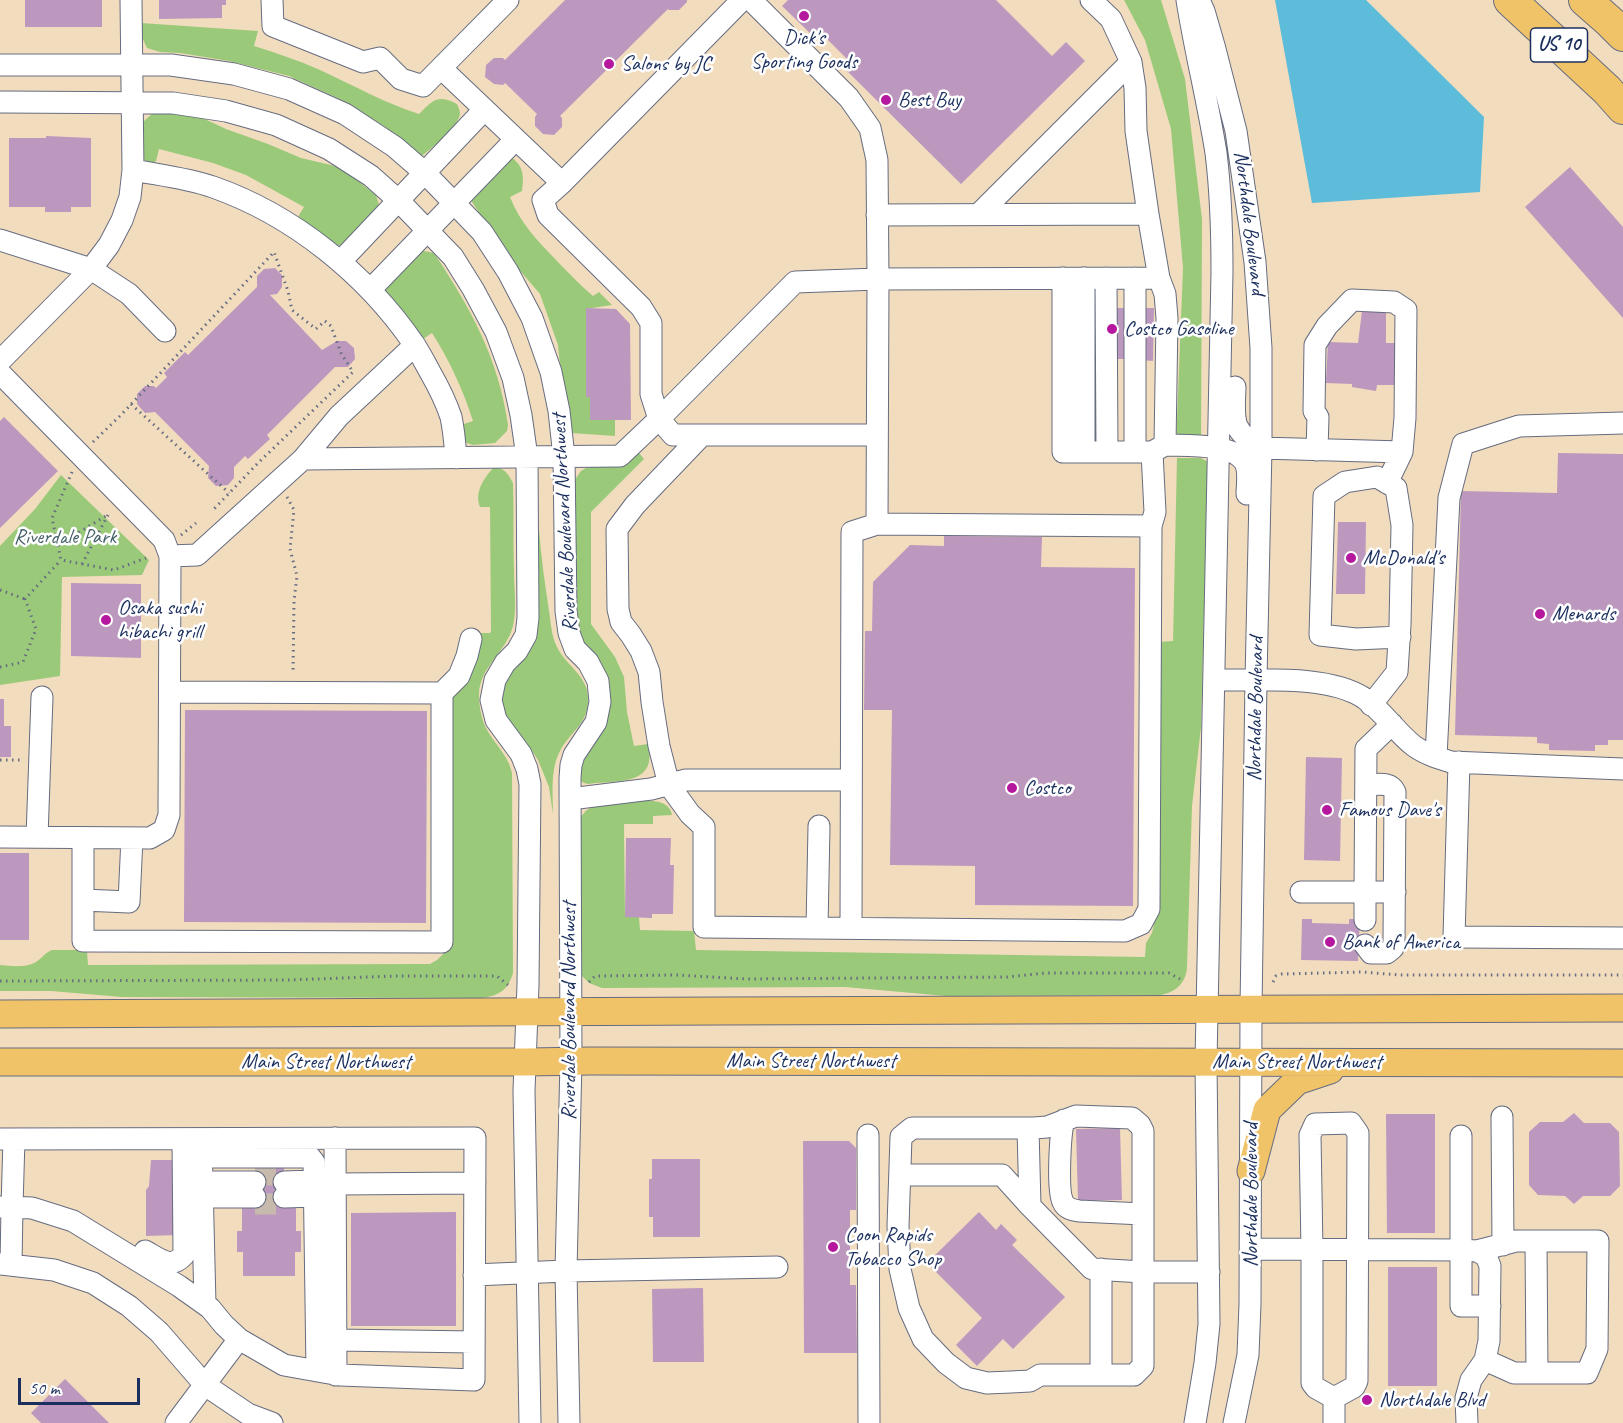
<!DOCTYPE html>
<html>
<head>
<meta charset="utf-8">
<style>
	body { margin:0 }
	#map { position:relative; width:1623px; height:1423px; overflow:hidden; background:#f2dcbe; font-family:Caveat,sans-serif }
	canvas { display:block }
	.scale { position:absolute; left:18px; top:1378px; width:122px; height:27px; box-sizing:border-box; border:3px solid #1b2f5e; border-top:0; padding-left:8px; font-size:18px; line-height:21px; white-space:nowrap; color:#1b2f5e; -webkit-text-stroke:4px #fff; paint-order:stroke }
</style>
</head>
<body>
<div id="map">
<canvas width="1623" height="1423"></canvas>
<div class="scale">50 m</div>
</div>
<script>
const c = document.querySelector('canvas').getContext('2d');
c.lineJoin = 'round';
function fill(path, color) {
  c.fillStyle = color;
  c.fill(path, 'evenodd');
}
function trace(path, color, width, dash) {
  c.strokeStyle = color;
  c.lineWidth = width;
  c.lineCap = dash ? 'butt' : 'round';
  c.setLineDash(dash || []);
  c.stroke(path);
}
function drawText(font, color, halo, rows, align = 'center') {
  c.font = font + ' Caveat,sans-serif';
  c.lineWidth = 5;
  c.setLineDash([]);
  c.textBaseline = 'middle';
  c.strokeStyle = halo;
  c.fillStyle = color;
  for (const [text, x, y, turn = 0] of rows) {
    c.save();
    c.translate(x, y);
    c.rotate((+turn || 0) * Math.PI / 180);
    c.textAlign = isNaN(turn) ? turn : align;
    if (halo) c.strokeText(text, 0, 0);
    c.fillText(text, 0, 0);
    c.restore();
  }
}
fill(new Path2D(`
	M 1124,0 L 1161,0 L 1185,79 L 1202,219 L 1201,447 L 1176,446 L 1183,268 L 1171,129 L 1145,40 Z
	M 141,23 L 258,31 L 254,46 C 276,53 298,60 320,70 C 353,85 384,103 419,114 C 433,100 438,94 457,104 C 458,106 460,111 460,113 C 460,126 431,148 422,156 L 384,126 L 344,101 L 289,76 L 229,61 L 180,53 L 160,52 L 147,48 L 141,35 Z
	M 160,112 L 196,115 L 226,129 L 268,144 L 301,158 L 335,166 L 354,178 L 376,195 L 379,205 L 375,214 L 344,245 L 333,246 L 299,221 L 299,215 L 304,207 L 246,175 L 213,163 L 159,149 L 156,161 L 153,163 L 147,162 L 143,158 L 143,122 L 153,113 Z
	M 512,158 C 524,166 524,178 522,191 L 510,197 C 520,223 537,240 556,260 C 568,272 580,285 593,296 L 599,292 L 612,305 L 586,309 L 586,397 L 590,397 L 590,420 L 615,420 L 615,436 L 571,433 L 561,377 L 558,345 L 540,294 L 509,258 L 470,199 Z
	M 417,251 L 424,251 L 434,253 C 470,307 499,359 508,425 L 507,431 L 495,443 L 473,445 L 464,442 L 461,425 L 473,421 C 463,390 450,361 432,333 L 423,339 L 383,289 Z
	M 639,453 L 644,459 L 591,512 L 591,624 L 615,657 L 624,677 L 627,712 L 634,746 L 648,744 C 658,786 618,780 588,784 L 584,783 L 579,780 L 578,767 L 601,730 L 576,632 L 574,481 L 581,471 L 586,468 L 623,462 Z
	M 1177,458 L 1201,458 L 1208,462 L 1201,727 L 1192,806 L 1187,967 C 1186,983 1176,992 1161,995 L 946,996 L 845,987 L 602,988 L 589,983 L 581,975 L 580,818 C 583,814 586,810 590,808 C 598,804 609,805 618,804 C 632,802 669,794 672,815 L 653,816 L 653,824 L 624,824 L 625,916 L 639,917 L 640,930 L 694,931 L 696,950 L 1145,957 L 1146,943 L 1152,933 L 1155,919 L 1157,642 L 1173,641 Z
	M 494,467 C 505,468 508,474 513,483 C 514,512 513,542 514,571 C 514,589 517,608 513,626 C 507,651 479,667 479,695 C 479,705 481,717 485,726 C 493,743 508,754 512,773 L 513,973 C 508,990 500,995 483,998 L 122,997 L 51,991 L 0,991 L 0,965 C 11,966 26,968 36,962 C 42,958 46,952 52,950 L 82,950 L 87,951 L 88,965 L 430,964 L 437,960 L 447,950 L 446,704 L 478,635 L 480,633 L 490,633 L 491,631 L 490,507 L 480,507 C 474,492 484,478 494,467 Z
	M 61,475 L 149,560 L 142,575 L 62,577 L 60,676 L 0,685 L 0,546 L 35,509 Z
	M 539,529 C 541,557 545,584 549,611 C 551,622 551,636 557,647 C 566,666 589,676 588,700 C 588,724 570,732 560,751 C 550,770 553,793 553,814 L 549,787 L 538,760 L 526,742 L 509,725 L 501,702 L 505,681 L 525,657 L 537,564 Z`), '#9aca79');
fill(new Path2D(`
	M 1275,0 L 1366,0 L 1484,117 L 1480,192 L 1312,203 Z`), '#5cbcda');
fill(new Path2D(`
	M 25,0 L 102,0 L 102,27 L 25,27 Z
	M 159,0 L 226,0 L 226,5 L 222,5 L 222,18 L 159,19 Z
	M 565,0 L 687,0 L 687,2 L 679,10 L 669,10 L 668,9 L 560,116 L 562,118 L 562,127 L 554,135 L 543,134 L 535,126 L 535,117 L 537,114 L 505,83 L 503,85 L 494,84 L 485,77 L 486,65 L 494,58 L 503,58 L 505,60 Z
	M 788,0 L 996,0 L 1052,56 L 1066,42 L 1085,61 L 961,184 L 842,66 L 848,60 L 818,30 L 812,35 L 782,6 Z
	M 46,136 L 91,138 L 91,207 L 71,207 L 71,212 L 45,212 L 45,207 L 9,207 L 9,138 L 46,138 Z
	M 1570,167 L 1623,227 L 1623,318 L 1525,207 Z
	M 275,268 L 282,275 L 282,287 L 277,294 L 270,295 L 322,350 L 337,341 L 346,341 L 354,348 L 355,359 L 348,367 L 335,367 L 267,435 L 270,439 L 248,459 L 245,456 L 234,467 L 234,478 L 228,485 L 216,486 L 208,478 L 209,466 L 155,412 L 145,413 L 137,404 L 137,394 L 145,386 L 154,386 L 156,388 L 167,377 L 164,373 L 185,352 L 188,355 L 257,287 L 257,276 L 264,269 Z
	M 586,308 L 616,309 L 630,324 L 631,420 L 590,420 L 590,397 L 586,397 Z
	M 1053,308 L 1154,308 L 1153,361 L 1129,359 L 1100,359 L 1106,334 L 1053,333 Z
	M 1362,311 L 1386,312 L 1386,343 L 1395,343 L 1395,385 L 1377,385 L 1376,391 L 1352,387 L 1352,384 L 1326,383 L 1328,342 L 1358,343 Z
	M 4,417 L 58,471 L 0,528 L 0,421 Z
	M 1558,453 L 1623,454 L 1623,740 L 1608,740 L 1608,745 L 1595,745 L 1595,751 L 1549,750 L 1549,744 L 1537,743 L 1537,737 L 1455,735 L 1461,491 L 1557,493 Z
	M 1338,522 L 1366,522 L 1365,594 L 1336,594 Z
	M 944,536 L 1042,537 L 1041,567 L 1135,568 L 1133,906 L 975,905 L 975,866 L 890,865 L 892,710 L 864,710 L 865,631 L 872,631 L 873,582 L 910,545 L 944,546 Z
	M 71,583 L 141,584 L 141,658 L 71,656 Z
	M 0,699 L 4,699 L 4,726 L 11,726 L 11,757 L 0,757 Z
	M 185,710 L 427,711 L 426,923 L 184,922 Z
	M 1306,757 L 1342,758 L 1340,861 L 1304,860 Z
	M 626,838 L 671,838 L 670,865 L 674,865 L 673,914 L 652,914 L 652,918 L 625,917 Z
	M 0,853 L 29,853 L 29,940 L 0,940 Z
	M 1302,919 L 1312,919 L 1312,923 L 1349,924 L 1349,919 L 1360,919 L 1358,961 L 1301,960 Z
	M 1574,1113 L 1584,1123 L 1610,1123 L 1619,1132 L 1620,1186 L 1610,1196 L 1583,1196 L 1574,1204 L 1565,1196 L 1538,1195 L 1529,1185 L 1529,1132 L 1540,1122 L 1563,1122 Z
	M 1386,1114 L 1435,1114 L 1435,1233 L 1387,1233 Z
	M 1120,1128 L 1122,1200 L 1078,1201 L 1076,1129 Z
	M 803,1141 L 849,1141 L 856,1148 L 856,1210 L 850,1210 L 850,1285 L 856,1285 L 857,1353 L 804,1353 Z
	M 652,1159 L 700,1159 L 700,1237 L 653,1237 L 653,1217 L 649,1217 L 649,1179 L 652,1179 Z
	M 151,1160 L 177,1160 L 179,1235 L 146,1236 L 146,1190 L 149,1186 Z
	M 284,1161 L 284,1207 L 296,1207 L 296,1231 L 301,1231 L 301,1252 L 295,1252 L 295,1276 L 243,1276 L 243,1252 L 237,1252 L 237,1231 L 242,1231 L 242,1207 L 255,1206 L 255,1162 Z
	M 456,1212 L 456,1326 L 351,1326 L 351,1213 Z
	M 979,1212 L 996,1230 L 1001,1224 L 1017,1240 L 1012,1245 L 1065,1297 L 1013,1349 L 1003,1339 L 977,1366 L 956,1345 L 982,1318 L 927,1263 Z
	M 1388,1267 L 1437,1267 L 1437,1386 L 1388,1386 Z
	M 703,1288 L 704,1362 L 653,1362 L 652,1289 Z
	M 65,1379 L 109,1423 L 41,1423 L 31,1413 Z`), '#bc98bf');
trace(new Path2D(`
	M 255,1175 L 284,1175
	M 255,1204 L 284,1204`), '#c7b9ab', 21, [21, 10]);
const minor = new Path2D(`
	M 272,0 L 273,26 L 363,62 L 380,58 L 401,79 L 423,86 L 508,0
	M 742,0 L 562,183 L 543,200 L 548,215 L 641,307 L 651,323 L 651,394 L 659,419 L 673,435 L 877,435
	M 1187,0 C 1195,51 1208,102 1216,153 C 1221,193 1222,232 1222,272 L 1206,1062 L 1209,1324 L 1205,1363 L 1195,1423
	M 1199,0 L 1204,11 L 1215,49 L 1236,131 L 1255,262 L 1261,348 L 1261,448 L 1256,681 L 1251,1008 L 1250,1304 L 1248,1355 L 1234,1423
	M 0,65 L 171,65 L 234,74 L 289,89 L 345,114 L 395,147 L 425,173 L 482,232 L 508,272 L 532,318 L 551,372 L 559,411 L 564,457 L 566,611 L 569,633 L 575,649 L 588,662 L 598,681 L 600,702 L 596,722 L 574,755 L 571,765 L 570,778 L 571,1061 L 566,1271 L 569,1423
	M 441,68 L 562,183
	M 0,102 L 173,103 L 226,111 L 276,125 L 329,149 L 371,176 L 399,201 L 453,257 L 473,289 L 496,332 L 513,378 L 521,415 L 527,457 L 528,618 L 526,635 L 517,651 L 505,663 L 495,680 L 491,700 L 496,720 L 521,754 L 527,769 L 530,784 L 528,985 L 524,1091 L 530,1423
	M 133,170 C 159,175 187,178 213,187 C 293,215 366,274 414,344 C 420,353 425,363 430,372 C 438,386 446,402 451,417 C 454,431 455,444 456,458
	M 979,214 L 1131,62
	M 877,215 L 1148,214
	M 0,240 L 91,269 L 129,294 L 165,331
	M 340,262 L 484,110
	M 1063,278 L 1063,452 L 1152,452
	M 1084,278 L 1084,452
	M 1106,278 L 1107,452
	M 1135,278 L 1135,452
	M 370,290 L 515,140
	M 0,361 L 91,269 L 109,245 L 122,220 L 130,197 L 133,170 L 131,0
	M 0,373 L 164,540 L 170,556 L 169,815 L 164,830 L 150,838 L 0,837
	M 1235,387 C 1234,420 1230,430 1261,448 L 1402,452 L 1387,483
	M 702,435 L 635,505 L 617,529 L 618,609 L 621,622 L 631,635 L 641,651 L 649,672 L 652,702 L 659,746 L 669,785 L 690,814 L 704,827 L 704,927 L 1125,931 L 1141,924 L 1149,909 L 1151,526 L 1155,512 L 1152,452 L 1165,445 L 1167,318 L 1165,294 L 1159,278 L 1148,214 L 1136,131 L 1135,88 L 1131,62 L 1111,19 L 1091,0
	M 1165,445 C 1185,446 1231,443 1244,461 C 1250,469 1247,485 1247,494
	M 1317,450 L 1318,417 L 1314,411 L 1315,345 L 1327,326 L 1352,300 L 1394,302 L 1406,310 L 1405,418 L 1402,452
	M 303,459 L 339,416 L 415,345
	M 877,524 L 1151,526
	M 170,556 L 197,555 L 303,459 L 620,456 L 659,419 L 795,282 L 878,279 L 877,160 L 870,128 L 849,98 L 751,0
	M 1215,680 C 1259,681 1327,674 1364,698 C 1383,711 1396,732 1414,746 C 1425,754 1438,758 1451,762 L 1623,769
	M 170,692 L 442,693 L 459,676 L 467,656 L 471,639
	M 1371,705 L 1397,672 L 1400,625 L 1402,525 L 1396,488 L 1377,477 L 1345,482 L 1324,496 L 1320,635 L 1356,639 L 1400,637
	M 1436,757 L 1449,498 L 1463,444 L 1519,426 L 1623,423
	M 1459,762 L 1454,937 L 1623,938
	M 570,799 L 651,789 L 686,780 L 851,780
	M 37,837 L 42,697
	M 83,838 L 83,941 L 442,942 L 442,693
	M 1301,892 L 1365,892 L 1366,749 L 1392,724
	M 83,900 L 129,902 L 132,838
	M 1365,920 L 1365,892 L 1395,892
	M 817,928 L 819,826
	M 851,928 L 852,532 L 877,524 L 878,279 L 1159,278
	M 1365,945 L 1371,953 L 1387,953 L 1393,948 L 1394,941 L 1395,792 C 1390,781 1377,785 1366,785
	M 1076,1116 L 1132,1118 L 1140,1125 L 1143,1131 L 1143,1366 L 1134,1375 L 1040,1375 L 1030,1381 L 1011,1382 L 987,1383 L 966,1378 L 946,1363 L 923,1339 L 909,1308 L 900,1269 L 898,1226 L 901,1137 L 912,1128 L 1034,1128 L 1047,1127 Z
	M 1502,1117 L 1503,1245
	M 1064,1120 C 1060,1133 1057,1191 1063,1202 C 1066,1209 1073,1210 1079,1211 L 1143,1214
	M 1028,1128 L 1030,1206
	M 868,1135 L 869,1423
	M 1461,1136 L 1461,1306 L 1490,1306
	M 335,1138 L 336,1375
	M 0,1139 L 475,1138 L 474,1380 L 340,1375 L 284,1365 L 239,1339 L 224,1325 L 210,1308 L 179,1286 L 73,1221 L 32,1208 L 12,1207 L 11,1265
	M 201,1142 L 205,1304
	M 201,1157 L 310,1157 L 314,1162 L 317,1371
	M 901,1175 L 1002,1175 L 1030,1206 L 1092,1269 L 1143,1272 L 1209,1272
	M 202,1182 L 255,1182
	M 284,1182 L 314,1181
	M 336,1184 L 475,1183
	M 202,1197 L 255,1197
	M 284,1197 L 315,1196
	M 0,1207 L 12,1207 L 14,1139
	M 1536,1241 L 1537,1373
	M 1251,1249 L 1462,1250 L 1477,1251 L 1486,1256 L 1490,1266 L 1489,1341 L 1485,1360 L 1471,1380 L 1466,1398 L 1467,1423
	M 145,1251 C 160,1259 171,1270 184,1255 L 183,1139
	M 1477,1251 L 1516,1241 L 1598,1241 L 1597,1349 L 1587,1373 L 1514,1373 L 1485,1360
	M 0,1264 L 54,1270 L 93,1283 L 129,1306 L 159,1332 L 205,1385 L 248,1414 L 272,1423
	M 1101,1269 L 1101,1375
	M 474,1275 L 566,1271 L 777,1267
	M 336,1340 L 474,1342
	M 1334,1398 L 1354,1387 L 1357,1381 L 1358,1133 L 1351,1123 L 1315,1124 L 1310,1135 L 1312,1250 L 1312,1383 L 1316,1388 L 1334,1398 L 1334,1423
	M 176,1423 L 239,1339`);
const major = new Path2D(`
	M 0,1014 C 541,1013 1082,1008 1623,1008
	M 0,1062 L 526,1062 L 591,1061 L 1623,1063
	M 1251,1171 L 1267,1110 L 1297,1081 L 1330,1070`);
const highway = new Path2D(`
	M 1510,0 L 1607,90 L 1623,108
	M 1585,0 L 1609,21 L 1623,35`);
trace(minor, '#666c80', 23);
trace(major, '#666c80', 29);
trace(highway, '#666c80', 34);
trace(new Path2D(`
	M 131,404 L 229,493
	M 93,442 L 121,415 L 274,252 L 288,291 L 292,310 L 316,329 L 325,321 L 331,326 L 341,353 L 353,372 L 259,462 L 213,510
	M 72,472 L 52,518 L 61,560 L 114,570 L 146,558
	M 287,497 L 294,510 L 290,549 L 297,576 L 294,601 L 293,674
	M 181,535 L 196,523
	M 58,545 L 109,514
	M 82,564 L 108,515
	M 0,590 L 25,599
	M 0,667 L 23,662 L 36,629 L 25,599 L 61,560
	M 0,760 L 22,760
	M 0,981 L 290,980 L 395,976 L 497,976 L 508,985
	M 589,982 L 595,976 L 676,975 L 747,979 L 1007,977 L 1046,973 L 1169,973 L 1180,979
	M 1273,982 L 1276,976 L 1282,974 L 1362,972 L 1400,975 L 1623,975`), '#666c80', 3, [1.5, 4.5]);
trace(minor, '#fff', 21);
trace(major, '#f1c369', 27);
trace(highway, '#f1c369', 32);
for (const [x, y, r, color] of [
	[804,16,6,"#b5179e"],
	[609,64,6,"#b5179e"],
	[886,100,6,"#b5179e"],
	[1112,329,6,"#b5179e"],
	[1351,558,6,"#b5179e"],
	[1540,614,6,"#b5179e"],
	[106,620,6,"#b5179e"],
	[1012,788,6,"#b5179e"],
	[1327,810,6,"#b5179e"],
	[1330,942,6,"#b5179e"],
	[833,1247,6,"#b5179e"],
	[1367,1400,6,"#b5179e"]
]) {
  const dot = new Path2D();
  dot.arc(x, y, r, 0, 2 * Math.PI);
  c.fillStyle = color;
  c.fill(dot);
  trace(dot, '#fff', 2);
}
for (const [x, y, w] of [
	[1559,45,57]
]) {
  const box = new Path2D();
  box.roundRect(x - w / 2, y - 17, w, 34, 4.5);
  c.fillStyle = '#fff';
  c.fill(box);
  trace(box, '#1b2f5e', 1.5);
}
drawText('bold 20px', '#1b2f5e', null, [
	["US 10",1559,45]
]);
drawText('21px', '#1b2f5e', '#fff', [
	["Dick's",804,38,"center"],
	["Sporting Goods",804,62,"center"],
	["Salons by JC",621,64],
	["Best Buy",898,100],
	["Costco Gasoline",1124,329],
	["McDonald's",1363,558],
	["Osaka sushi",118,608],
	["hibachi grill",118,632],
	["Menards",1552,614],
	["Costco",1024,788],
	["Famous Dave's",1339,810],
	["Bank of America",1342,942],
	["Coon Rapids",845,1235],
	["Tobacco Shop",845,1259],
	["Northdale Blvd",1379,1400]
], 'left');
drawText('21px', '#1b2f5e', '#fff', [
	["Northdale Boulevard",1249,223,83],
	["Riverdale Boulevard Northwest",565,523,-93],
	["Northdale Boulevard",1256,709,-89],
	["Riverdale Boulevard Northwest",569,1011,-90],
	["Main Street Northwest",811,1061],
	["Main Street Northwest",326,1062],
	["Main Street Northwest",1297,1062],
	["Northdale Boulevard",1251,1195,-90]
]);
drawText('21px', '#415e66', '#fff', [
	["Riverdale Park",65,537]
]);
</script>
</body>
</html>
